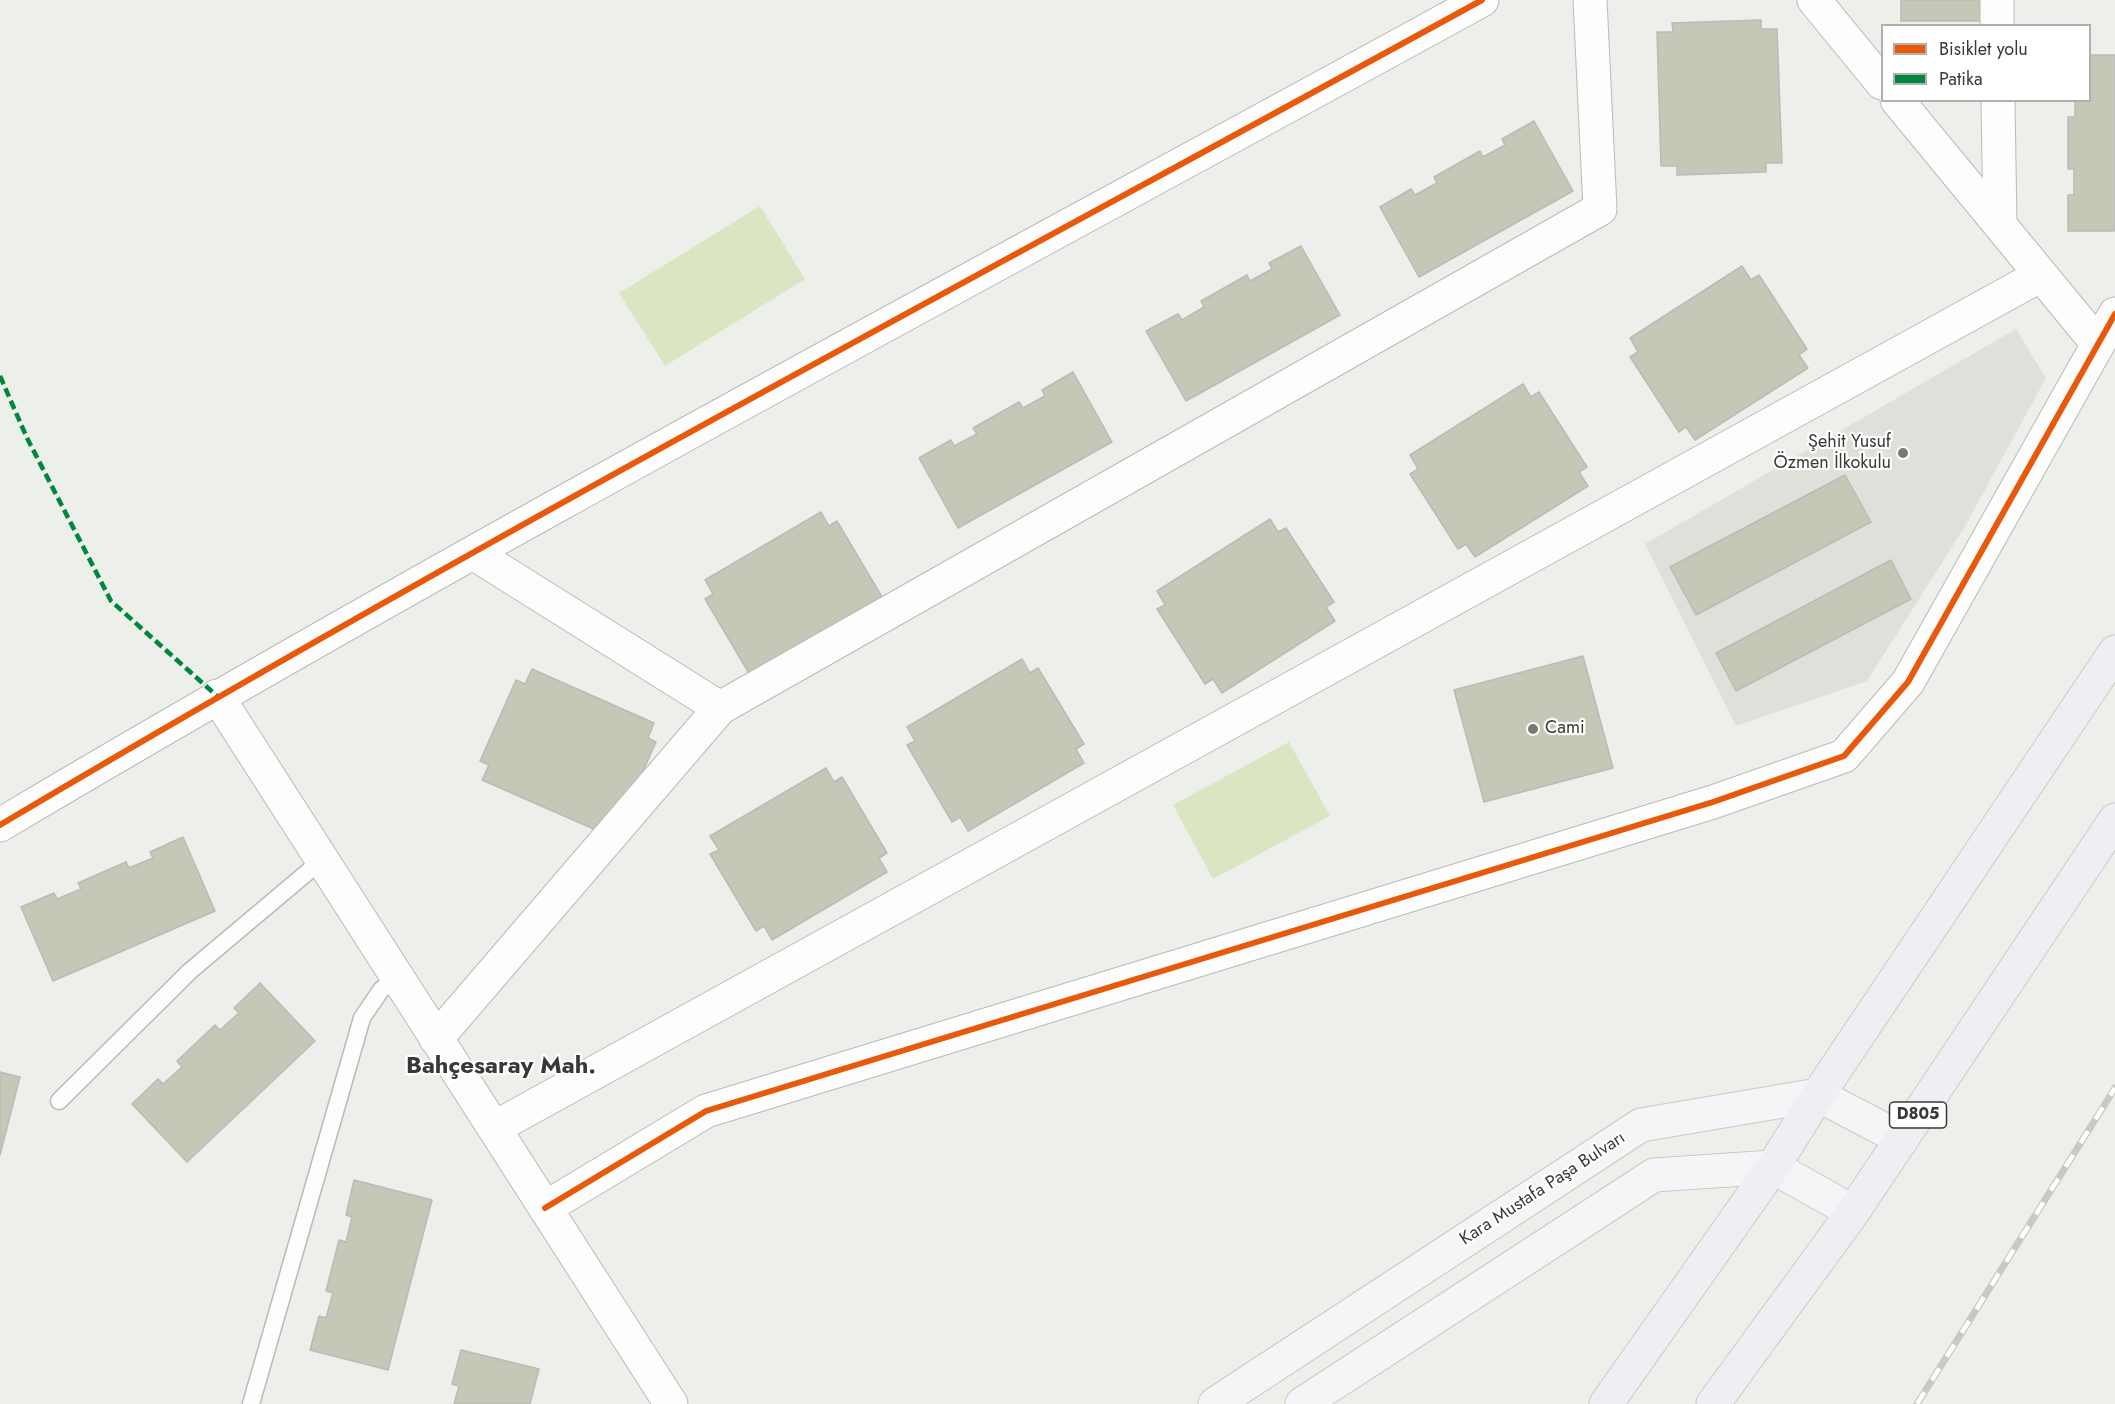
<!DOCTYPE html>
<html>
<head>
<meta charset="utf-8">
<style>
	body { margin:0 }
	#map { position:relative; width:2115px; height:1404px; overflow:hidden; background:#edefeb; font-family:Jost,sans-serif }
	canvas { display:block }
	.legend { position:absolute; left:1881px; top:24px; width:210px; height:78px; box-sizing:border-box; background:#fff; border:2px solid #afb0af; margin:0; padding:8px 10px; list-style:none; font-size:18px; color:#383937 }
	.legend li { display:flex; align-items:center; gap:12px; height:30px }
	.legend b { width:30px; border:2px solid #afb0af }
</style>
</head>
<body>
<div id="map">
<canvas width="2115" height="1404"></canvas>
<ul class="legend">
<li><b style="height:8px;background:#e8590c"></b>Bisiklet yolu</li>
<li><b style="height:8px;background:#00873e"></b>Patika</li>
</ul>
</div>
<script>
const c = document.querySelector('canvas').getContext('2d');
c.lineJoin = 'round';
function fill(path, color) {
  c.fillStyle = color;
  c.fill(path, 'evenodd');
}
function trace(path, color, width, dash) {
  c.strokeStyle = color;
  c.lineWidth = width;
  c.lineCap = dash ? 'butt' : 'round';
  c.setLineDash(dash || []);
  c.stroke(path);
}
function drawText(font, color, halo, rows, align = 'center') {
  c.font = font + ' Jost,sans-serif';
  c.lineWidth = 4.5;
  c.setLineDash([]);
  c.textBaseline = 'middle';
  c.strokeStyle = halo;
  c.fillStyle = color;
  for (const [text, x, y, turn = 0] of rows) {
    c.save();
    c.translate(x, y);
    c.rotate((+turn || 0) * Math.PI / 180);
    c.textAlign = isNaN(turn) ? turn : align;
    if (halo) c.strokeText(text, 0, 0);
    c.fillText(text, 0, 0);
    c.restore();
  }
}
fill(new Path2D(`
	M 2016,329 L 2046,378 L 1964,528 L 1867,681 L 1736,726 L 1645,544 Z`), '#dee1d9');
fill(new Path2D(`
	M 760,206 L 805,279 L 665,366 L 619,293 Z
	M 1289,742 L 1330,816 L 1213,879 L 1173,805 Z`), '#dbe5c2');
const building = new Path2D(`
	M 1901,0 L 1981,0 L 1981,21 L 1901,21 Z
	M 1761,20 L 1761,29 L 1777,29 L 1782,163 L 1766,163 L 1766,172 L 1677,175 L 1677,166 L 1661,166 L 1657,32 L 1673,32 L 1672,23 Z
	M 2090,55 L 2115,55 L 2115,231 L 2068,231 L 2068,195 L 2074,195 L 2074,169 L 2068,169 L 2068,117 L 2075,117 L 2075,100 L 2090,100 Z
	M 1534,121 L 1573,191 L 1419,277 L 1380,207 L 1411,189 L 1415,195 L 1437,183 L 1434,177 L 1480,151 L 1483,157 L 1505,145 L 1502,139 Z
	M 1301,246 L 1340,315 L 1186,401 L 1146,331 L 1178,314 L 1182,320 L 1204,307 L 1201,301 L 1247,275 L 1250,281 L 1272,269 L 1269,263 Z
	M 1742,266 L 1751,280 L 1759,275 L 1807,349 L 1799,355 L 1808,368 L 1695,440 L 1686,427 L 1679,432 L 1630,357 L 1638,352 L 1630,338 Z
	M 1073,372 L 1112,442 L 958,528 L 919,458 L 951,440 L 954,446 L 977,434 L 973,428 L 1019,402 L 1023,408 L 1045,396 L 1042,390 Z
	M 1523,384 L 1531,397 L 1539,392 L 1587,467 L 1579,472 L 1588,486 L 1475,557 L 1466,544 L 1458,549 L 1410,474 L 1418,469 L 1410,455 Z
	M 1845,475 L 1871,522 L 1696,615 L 1670,567 Z
	M 821,512 L 829,526 L 837,521 L 882,597 L 750,675 L 705,599 L 713,594 L 705,580 Z
	M 1270,519 L 1278,532 L 1286,528 L 1334,602 L 1326,607 L 1335,621 L 1222,693 L 1213,679 L 1205,684 L 1157,609 L 1165,605 L 1157,591 Z
	M 1891,560 L 1911,599 L 1736,691 L 1716,653 Z
	M 1583,656 L 1613,768 L 1484,802 L 1454,690 Z
	M 1022,659 L 1030,673 L 1038,668 L 1084,744 L 1076,749 L 1084,763 L 968,831 L 960,817 L 952,822 L 907,745 L 915,741 L 907,727 Z
	M 532,669 L 654,723 L 648,738 L 656,742 L 620,823 L 605,834 L 482,780 L 489,765 L 480,761 L 516,680 L 525,684 Z
	M 826,768 L 834,782 L 842,777 L 887,853 L 879,858 L 887,872 L 772,940 L 764,926 L 756,931 L 710,854 L 719,850 L 710,836 Z
	M 183,837 L 215,911 L 53,981 L 21,907 L 54,893 L 57,899 L 81,889 L 78,883 L 126,862 L 129,868 L 153,858 L 150,852 Z
	M 260,983 L 315,1041 L 187,1162 L 132,1104 L 158,1079 L 163,1084 L 182,1067 L 177,1061 L 215,1025 L 220,1030 L 239,1013 L 234,1008 Z
	M 0,1072 L 20,1077 L 0,1155 Z
	M 354,1180 L 432,1200 L 388,1370 L 310,1350 L 319,1316 L 326,1318 L 333,1293 L 326,1291 L 339,1240 L 346,1242 L 352,1217 L 346,1215 Z
	M 461,1350 L 539,1369 L 530,1404 L 454,1404 L 459,1386 L 452,1384 Z`);
fill(building, '#c4c8b7');
trace(building, '#babbb8', 1.5);
const lane = new Path2D(`
	M 59,1101 L 190,971 L 322,860
	M 251,1404 L 362,1018 L 381,990 L 396,977`);
const street = new Path2D(`
	M 1814,0 L 1882,83
	M 1997,0 L 1997,26
	M 1897,100 L 2098,344
	M 1998,100 L 2000,225
	M 473,553 L 720,708
	M 217,696 L 671,1404
	M 0,825 C 486,536 986,272 1482,0
	M 436,1039 L 720,708 L 1600,209 L 1590,0
	M 494,1128 L 2041,275
	M 545,1208 L 706,1111 L 1713,802 L 1844,756 L 1908,682 L 2115,314`);
const primary = new Path2D(`
	M 1215,1404 L 1641,1125 L 1818,1095 L 1902,1139
	M 1302,1404 L 1654,1175 L 1773,1167 L 1853,1212`);
const highway = new Path2D(`
	M 1606,1404 L 1773,1167 L 1818,1095 L 2115,652
	M 1713,1404 L 1853,1212 L 2115,820`);
trace(lane, '#b9bbb8', 19);
trace(street, '#b9bbb8', 35);
trace(primary, '#c9cac8', 35);
trace(highway, '#c9cac8', 35);
trace(lane, '#fcfdfc', 16);
trace(street, '#fcfdfc', 33);
trace(primary, '#f4f5f7', 33);
trace(highway, '#edeff3', 33);
const rail = new Path2D(`
	M 1917,1404 L 2115,1088`);
trace(rail, '#c8c8c6', 7);
trace(rail, '#fff', 4.5, [14]);
trace(new Path2D(`
	M 0,376 L 27,438 L 111,601 L 217,696`), '#00873e', 4.5, [9, 4.5]);
trace(new Path2D(`
	M 0,825 C 486,536 986,272 1482,0
	M 545,1208 L 706,1111 L 1713,802 L 1844,756 L 1908,682 L 2115,314`), '#e8590c', 6);
for (const [x, y, r, color] of [
	[1903,453,6,"#777976"],
	[1533,729,6,"#777976"]
]) {
  const dot = new Path2D();
  dot.arc(x, y, r, 0, 2 * Math.PI);
  c.fillStyle = color;
  c.fill(dot);
  trace(dot, '#fff', 2);
}
for (const [x, y, w] of [
	[1918,1115,57]
]) {
  const box = new Path2D();
  box.roundRect(x - w / 2, y - 13, w, 26, 4.5);
  c.fillStyle = '#fff';
  c.fill(box);
  trace(box, '#383937', 1.5);
}
drawText('bold 16px', '#383937', null, [
	["D805",1918,1115]
]);
drawText('18px', '#383937', '#fff', [
	["Şehit Yusuf",1891,443],
	["Özmen İlkokulu",1891,464],
	["Cami",1545,729,"left"]
], 'right');
drawText('18px', '#383937', '#fff', [
	["Kara Mustafa Paşa Bulvarı",1543,1189,-33]
]);
drawText('bold 24px', '#383937', '#fff', [
	["Bahçesaray Mah.",501,1067]
]);
</script>
</body>
</html>
